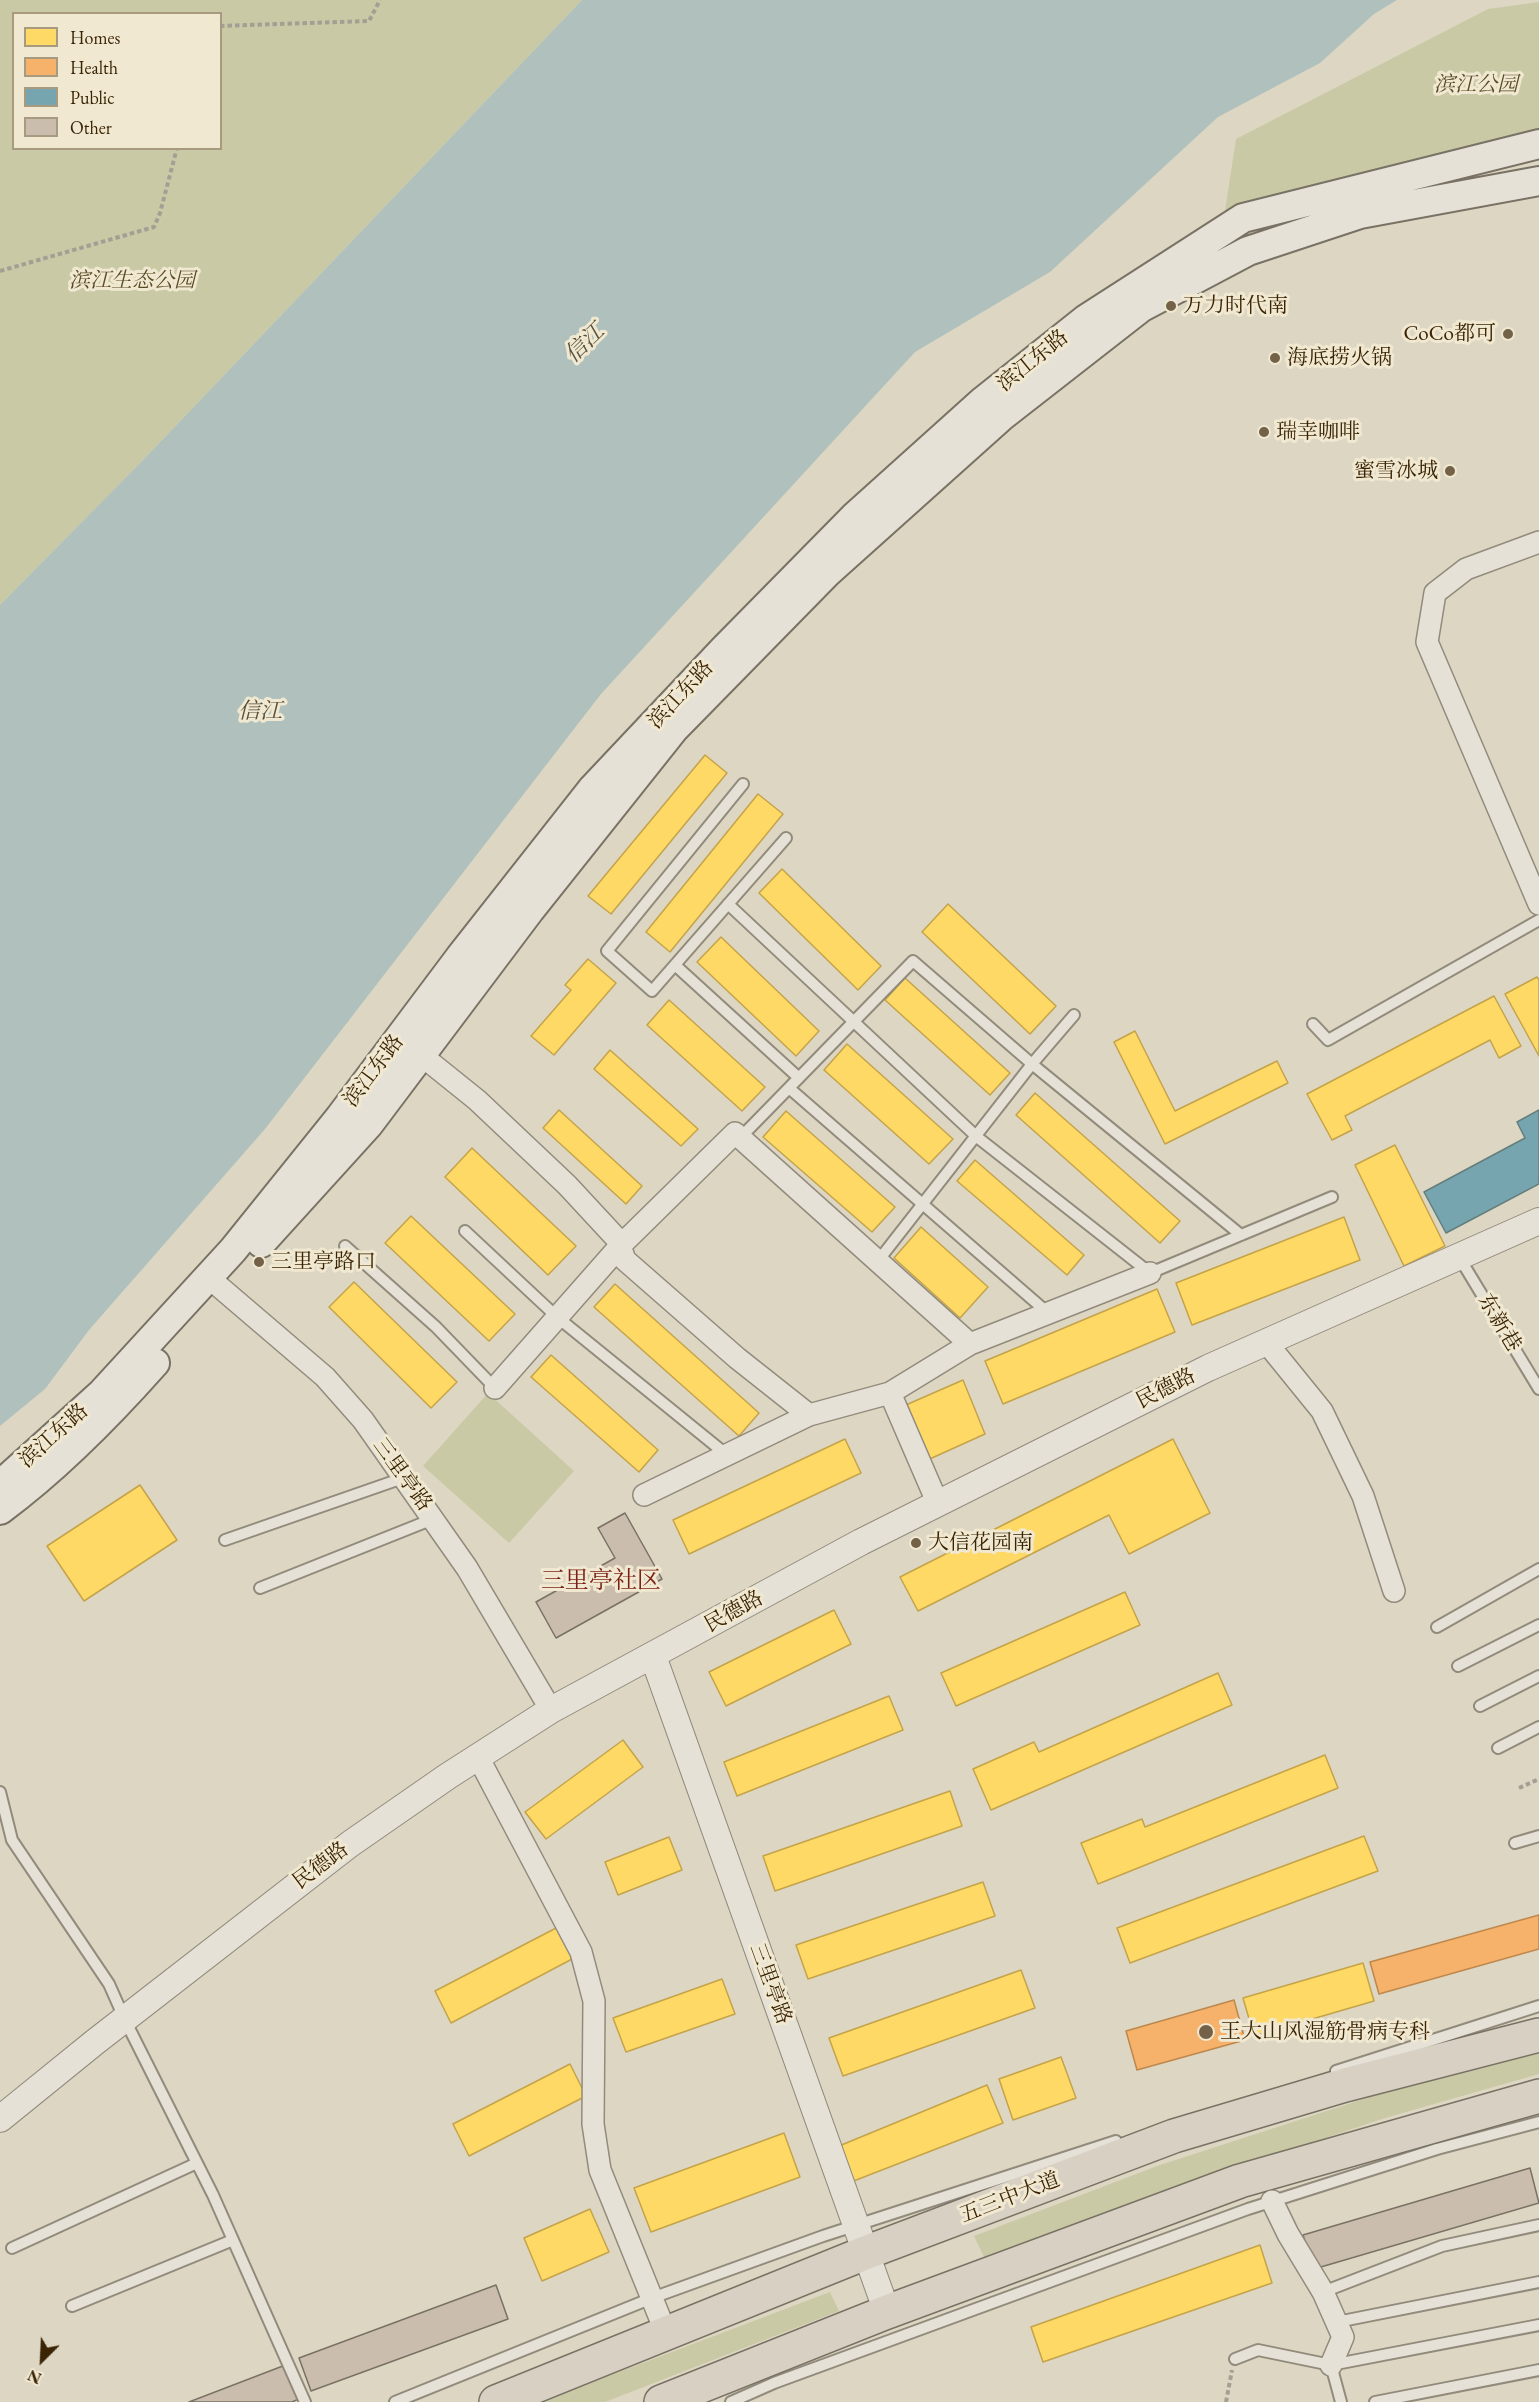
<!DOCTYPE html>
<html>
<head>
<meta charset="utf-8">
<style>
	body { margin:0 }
	#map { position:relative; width:1539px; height:2402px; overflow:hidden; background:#ddd6c3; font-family:"EB Garamond",serif }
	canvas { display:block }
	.legend { position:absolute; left:12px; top:12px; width:210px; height:138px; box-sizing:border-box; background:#f0e8d1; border:2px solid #a79a7f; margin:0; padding:8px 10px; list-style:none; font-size:18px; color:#3a2404 }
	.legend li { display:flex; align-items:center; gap:12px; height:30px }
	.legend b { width:30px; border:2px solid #a79a7f }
	.north { position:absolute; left:12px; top:2330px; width:60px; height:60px; -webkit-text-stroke:4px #f0e8d1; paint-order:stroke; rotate:204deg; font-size:16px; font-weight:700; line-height:24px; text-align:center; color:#3a2404 }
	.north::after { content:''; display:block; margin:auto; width:21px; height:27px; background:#3a2404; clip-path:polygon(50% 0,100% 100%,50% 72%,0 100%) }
</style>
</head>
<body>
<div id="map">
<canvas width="1539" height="2402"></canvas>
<ul class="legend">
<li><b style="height:16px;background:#ffd966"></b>Homes</li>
<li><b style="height:16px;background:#f6b26b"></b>Health</li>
<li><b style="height:16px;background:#76a5af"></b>Public</li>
<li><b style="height:16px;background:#cbbdad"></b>Other</li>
</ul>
<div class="north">N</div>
</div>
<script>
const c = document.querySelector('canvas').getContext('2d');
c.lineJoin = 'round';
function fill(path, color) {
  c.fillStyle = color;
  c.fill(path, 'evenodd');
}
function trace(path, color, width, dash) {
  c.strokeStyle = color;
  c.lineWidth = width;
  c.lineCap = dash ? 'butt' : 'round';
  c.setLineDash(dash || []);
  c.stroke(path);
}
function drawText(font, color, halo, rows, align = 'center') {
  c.font = font + ' "EB Garamond","Noto Serif SC",serif';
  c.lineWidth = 6;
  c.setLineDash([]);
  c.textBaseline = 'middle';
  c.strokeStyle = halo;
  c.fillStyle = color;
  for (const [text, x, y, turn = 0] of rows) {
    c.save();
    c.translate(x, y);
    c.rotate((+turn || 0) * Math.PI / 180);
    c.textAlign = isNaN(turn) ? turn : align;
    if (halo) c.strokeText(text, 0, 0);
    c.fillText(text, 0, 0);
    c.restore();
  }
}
fill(new Path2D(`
	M 0,0 L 582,0 L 144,459 L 0,605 ZM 14,14 L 220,14 L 220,148 L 14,148 Z
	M 1539,2 L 1539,133 L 1309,194 L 1225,211 L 1236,139 L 1488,9 Z
	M 488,1393 L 574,1471 L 509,1543 L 423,1466 Z
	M 1539,2049 L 1539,2074 L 1385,2118 L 1105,2212 L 984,2257 L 974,2236 L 1157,2166 L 1379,2094 Z
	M 830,2292 L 839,2311 L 605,2402 L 540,2402 Z`), '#c9caa5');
fill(new Path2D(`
	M 582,0 L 1397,0 L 1374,14 L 1320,63 L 1218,117 L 1050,272 L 915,352 L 601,694 L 265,1129 L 89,1330 L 45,1389 L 0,1426 L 0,605 L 144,459 Z`), '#b0c1bd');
const homes = new Path2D(`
	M 705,755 L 727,773 L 611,914 L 588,896 Z
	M 758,794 L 783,814 L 670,952 L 646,932 Z
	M 782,869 L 881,966 L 858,990 L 759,893 Z
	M 948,904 L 1056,1006 L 1030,1034 L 922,932 Z
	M 721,937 L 819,1031 L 796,1056 L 697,962 Z
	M 588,959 L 616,983 L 554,1055 L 531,1036 L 571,990 L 565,985 Z
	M 1537,977 L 1539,980 L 1539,1056 L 1505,994 Z
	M 905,978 L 1010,1073 L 990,1095 L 885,1000 Z
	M 1494,996 L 1521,1046 L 1499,1058 L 1490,1040 L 1345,1116 L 1352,1130 L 1332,1140 L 1307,1094 Z
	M 669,1000 L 765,1087 L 742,1111 L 647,1025 Z
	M 1135,1031 L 1175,1111 L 1277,1061 L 1288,1083 L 1165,1144 L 1114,1042 Z
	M 847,1044 L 953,1139 L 929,1164 L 824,1070 Z
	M 610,1050 L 698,1129 L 681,1146 L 594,1069 Z
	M 1035,1093 L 1180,1221 L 1160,1243 L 1016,1115 Z
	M 559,1110 L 642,1186 L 626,1204 L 543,1128 Z
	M 786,1111 L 895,1207 L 872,1232 L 763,1137 Z
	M 1395,1145 L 1445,1246 L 1404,1266 L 1355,1165 Z
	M 472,1148 L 576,1246 L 548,1275 L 445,1177 Z
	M 975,1160 L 1084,1255 L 1067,1275 L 957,1181 Z
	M 411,1216 L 515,1314 L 489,1341 L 385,1243 Z
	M 1344,1217 L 1360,1260 L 1192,1325 L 1176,1283 Z
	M 921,1227 L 988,1287 L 960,1318 L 894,1258 Z
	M 354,1282 L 457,1382 L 431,1408 L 329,1307 Z
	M 615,1284 L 759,1413 L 739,1436 L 594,1307 Z
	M 1157,1289 L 1175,1332 L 1003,1404 L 985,1361 Z
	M 551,1355 L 658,1450 L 639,1472 L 531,1377 Z
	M 963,1380 L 985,1434 L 923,1462 L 899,1408 Z
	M 845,1439 L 861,1473 L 689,1554 L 673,1520 Z
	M 1173,1439 L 1210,1513 L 1129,1554 L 1109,1515 L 918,1611 L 900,1577 Z
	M 140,1485 L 177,1540 L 84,1601 L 47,1546 Z
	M 1125,1592 L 1140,1625 L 956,1706 L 941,1673 Z
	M 834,1610 L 851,1644 L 726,1706 L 709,1672 Z
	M 1218,1673 L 1232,1705 L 991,1810 L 973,1769 L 1034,1742 L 1039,1752 Z
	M 889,1696 L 903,1730 L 737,1796 L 724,1762 Z
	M 623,1740 L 643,1767 L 546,1839 L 525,1812 Z
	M 1325,1755 L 1338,1788 L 1098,1884 L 1081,1843 L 1142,1819 L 1145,1827 Z
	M 950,1791 L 962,1826 L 775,1891 L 763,1856 Z
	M 1364,1836 L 1378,1871 L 1130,1963 L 1117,1928 Z
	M 669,1837 L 682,1870 L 618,1895 L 605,1862 Z
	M 983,1882 L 995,1916 L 808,1979 L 796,1945 Z
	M 558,1927 L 574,1958 L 451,2023 L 435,1991 Z
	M 1363,1963 L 1374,2001 L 1254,2036 L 1243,1998 Z
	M 1021,1970 L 1035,2008 L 843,2076 L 829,2038 Z
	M 722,1979 L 735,2014 L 626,2052 L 613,2018 Z
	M 1061,2057 L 1076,2098 L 1013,2120 L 999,2079 Z
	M 570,2064 L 586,2096 L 469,2156 L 453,2124 Z
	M 987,2085 L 1003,2123 L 851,2182 L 839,2146 Z
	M 784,2133 L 800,2177 L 651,2232 L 634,2188 Z
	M 590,2209 L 609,2252 L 542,2281 L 524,2238 Z
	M 1260,2245 L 1272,2283 L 1043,2362 L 1031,2327 Z`);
fill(homes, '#ffd966');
trace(homes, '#c4a349', 1.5);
const health = new Path2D(`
	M 1539,1915 L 1539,1949 L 1379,1994 L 1370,1962 Z
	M 1234,2000 L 1245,2040 L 1137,2070 L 1126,2031 Z`);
fill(health, '#f6b26b');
trace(health, '#be874c', 1.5);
const public = new Path2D(`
	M 1539,1110 L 1539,1184 L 1446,1233 L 1424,1192 L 1525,1138 L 1517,1122 Z`);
fill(public, '#76a5af');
trace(public, '#647e7c', 1.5);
const building = new Path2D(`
	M 625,1513 L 662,1579 L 556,1638 L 536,1602 L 615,1558 L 598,1528 Z
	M 1530,2168 L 1539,2203 L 1314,2269 L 1303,2235 Z
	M 496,2285 L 508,2319 L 311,2391 L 299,2358 Z
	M 288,2364 L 301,2398 L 292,2402 L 189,2402 Z`);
fill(building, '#cbbdad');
trace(building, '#797264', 1.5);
const service = new Path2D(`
	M 743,784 L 607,951 L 652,991 L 786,838
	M 728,904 L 977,1137 L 1150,1273 L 1332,1197
	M 675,965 L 799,1078
	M 1313,1024 L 1328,1040 L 1539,920
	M 789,1088 L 1048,1313
	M 740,1138 L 913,961 L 1032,1064 L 1241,1235
	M 465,1231 L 557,1317 L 727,1455
	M 345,1246 L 436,1327 L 495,1388
	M 1459,1257 L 1539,1389
	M 878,1261 L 1032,1064 L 1074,1015
	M 225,1540 L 403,1478
	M 260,1588 L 433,1519
	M 1437,1627 L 1539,1569
	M 1458,1666 L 1539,1625
	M 1480,1706 L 1539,1676
	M 1498,1748 L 1539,1727
	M 0,1792 L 12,1840 L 109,1984 L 125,2020 L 213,2195 L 305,2402
	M 1515,1843 L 1539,1836
	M 1336,2071 L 1539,2006
	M 12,2248 L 197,2163
	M 1323,2292 L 1442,2246 L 1539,2225
	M 72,2306 L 233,2240
	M 1337,2322 L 1539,2282
	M 1235,2359 L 1258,2350 L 1331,2365 L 1539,2325
	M 1331,2365 L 1341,2402
	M 395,2402 L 652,2298 L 823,2236 L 1116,2141
	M 731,2402 L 774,2383 L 1248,2209 L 1437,2149 L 1539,2122
	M 1375,2402 L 1539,2370`);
const minor = new Path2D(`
	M 1539,542 L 1466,569 L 1435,593 L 1427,642 L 1539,904
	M 421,1055 L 477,1100 L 567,1185 L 618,1240 L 625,1260 L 737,1358 L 809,1415 L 890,1393 L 938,1504
	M 208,1277 L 325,1377 L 363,1420 L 467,1568 L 551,1710
	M 1266,1342 L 1322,1411 L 1363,1496 L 1394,1591
	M 970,1344 L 1150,1273
	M 495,1388 L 620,1246 L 735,1133 L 970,1344 L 890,1393
	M 644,1495 L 809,1415
	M 478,1757 L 581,1952 L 594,2001 L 593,2124 L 600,2170 L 666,2333
	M 1272,2201 L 1288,2234 L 1323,2292 L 1343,2337 L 1331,2365`);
const tertiary = new Path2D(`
	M 653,1656 L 887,2312
	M 0,2119 L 95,2042 L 350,1844 L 448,1776 L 551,1710 L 861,1542 L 1208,1368 L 1539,1221`);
const secondary = new Path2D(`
	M 261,1243 L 369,1124 L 530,910 L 674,729 L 828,572 L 1001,417 L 1142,307 L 1248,251 L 1360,214 L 1539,181
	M 0,1485 L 101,1394 L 233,1250 L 340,1117 L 460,957 L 593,788 L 724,649 L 854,517 L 983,401 L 1086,319 L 1243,218 L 1539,144
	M 0,1510 C 57,1468 108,1416 155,1363`);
const primary = new Path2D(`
	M 496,2402 L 865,2253 L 1174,2136 L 1345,2085 L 1539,2035
	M 661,2402 L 887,2312 L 1240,2181 L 1539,2096`);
trace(service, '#928b7c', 14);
trace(minor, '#928b7c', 24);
trace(tertiary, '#928b7c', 28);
trace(secondary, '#797264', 32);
trace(primary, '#797264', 36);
trace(new Path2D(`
	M 220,26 L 369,21 L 380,0
	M 0,271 L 154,227 L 160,213 L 177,148
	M 1519,1788 L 1539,1779
	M 1226,2402 L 1232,2370`), '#a49f94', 4, [4.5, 3]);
trace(service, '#e5e1d7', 10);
trace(minor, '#e5e1d7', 21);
trace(tertiary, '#e5e1d7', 26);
trace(secondary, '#e5e1d7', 28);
trace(primary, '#d8d1c3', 33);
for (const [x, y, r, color] of [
	[1171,306,6,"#736247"],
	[1508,334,6,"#736247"],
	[1275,358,6,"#736247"],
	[1264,432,6,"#736247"],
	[1450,471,6,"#736247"],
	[259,1262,6,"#736247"],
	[916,1543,6,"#736247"],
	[1206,2032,8,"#736247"]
]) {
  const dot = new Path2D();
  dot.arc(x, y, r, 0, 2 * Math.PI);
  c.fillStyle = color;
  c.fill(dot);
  trace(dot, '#f0e8d1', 2);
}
drawText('italic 21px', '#5a4b26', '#f0e8d1', [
	["滨江公园",1476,85],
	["滨江生态公园",132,281]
]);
drawText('21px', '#3a2404', '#f0e8d1', [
	["万力时代南",1183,306],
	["CoCo都可",1496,334,"right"],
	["海底捞火锅",1287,358],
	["瑞幸咖啡",1276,432],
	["蜜雪冰城",1438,471,"right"],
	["三里亭路口",271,1262],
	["大信花园南",928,1543],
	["王大山风湿筋骨病专科",1220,2032]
], 'left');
drawText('21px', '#3a2404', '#f0e8d1', [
	["滨江东路",1033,361,-39],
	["滨江东路",681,695,-47],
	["滨江东路",374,1071,-53],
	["东新巷",1499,1323,59],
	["民德路",1166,1389,-27],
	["滨江东路",54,1436,-42],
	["三里亭路",402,1475,54],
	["民德路",734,1612,-29],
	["民德路",321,1866,-37],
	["三里亭路",770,1984,70],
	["五三中大道",1010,2198,-21]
]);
drawText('italic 22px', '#58503b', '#f0e8d1', [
	["信江",585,344,-44],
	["信江",260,712]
]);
drawText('24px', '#7a1f14', '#f0e8d1', [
	["三里亭社区",601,1581]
]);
</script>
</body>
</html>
